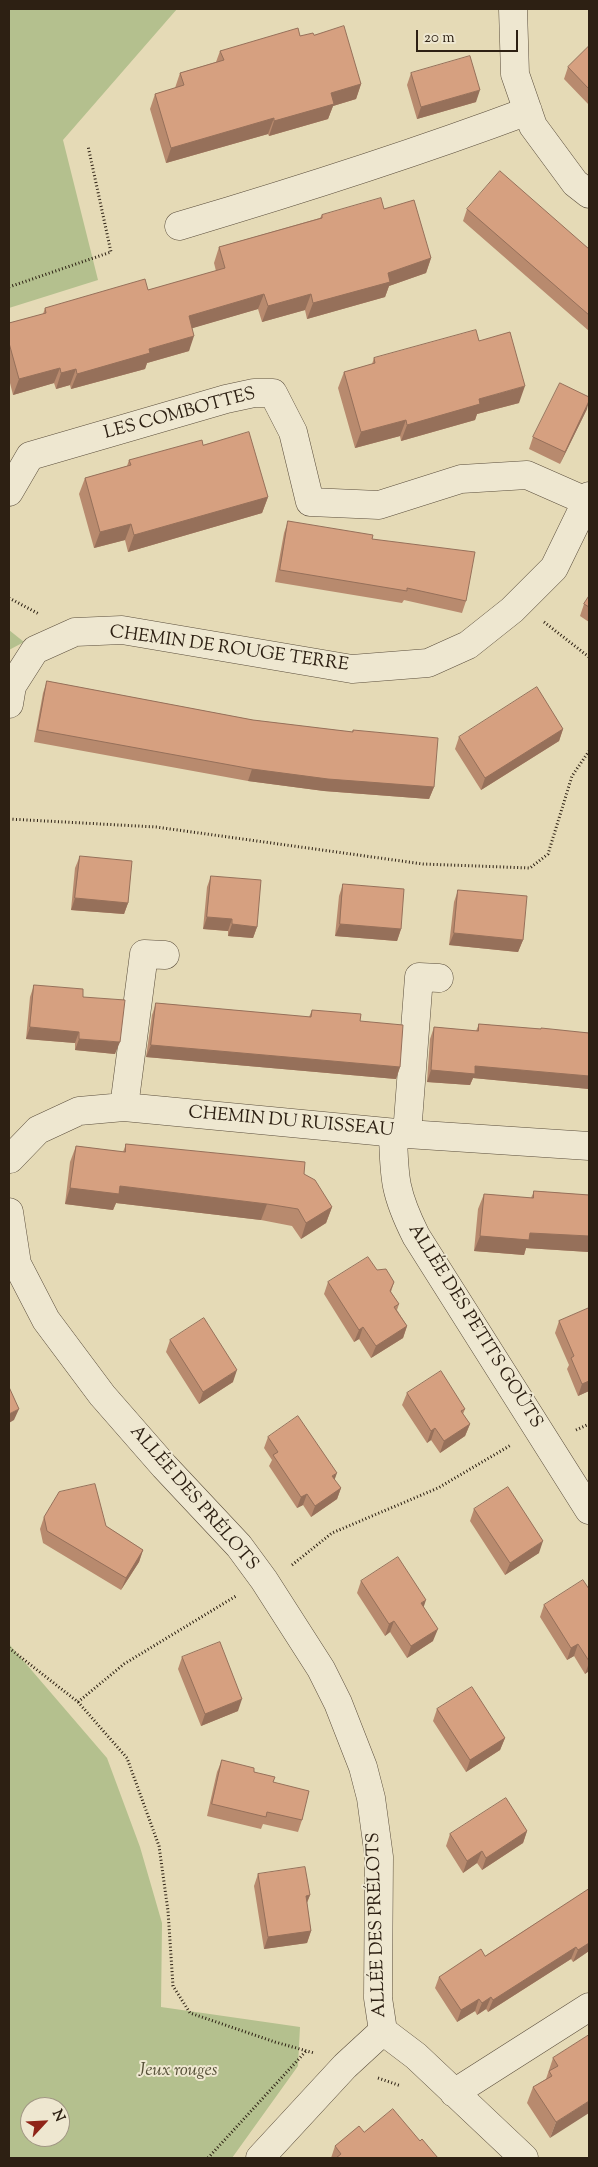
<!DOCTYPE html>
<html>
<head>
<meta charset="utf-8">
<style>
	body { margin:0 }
	#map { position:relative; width:598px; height:2167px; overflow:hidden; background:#e5dab6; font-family:"Sorts Mill Goudy",serif }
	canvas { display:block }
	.frame { position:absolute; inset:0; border:10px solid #2d2013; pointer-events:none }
	.north { position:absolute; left:20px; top:2097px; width:50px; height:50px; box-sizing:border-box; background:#eee7d0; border:1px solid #a19784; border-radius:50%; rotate:65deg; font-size:14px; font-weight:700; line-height:20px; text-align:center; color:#2d2013 }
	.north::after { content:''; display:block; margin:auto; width:18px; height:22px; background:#8f2418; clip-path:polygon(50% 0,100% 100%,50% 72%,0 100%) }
	.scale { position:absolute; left:416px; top:30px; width:102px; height:22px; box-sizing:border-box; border:2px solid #2d2013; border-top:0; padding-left:6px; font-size:15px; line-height:18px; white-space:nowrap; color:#2d2013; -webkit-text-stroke:4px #eee7d0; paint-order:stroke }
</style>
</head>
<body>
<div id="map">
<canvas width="598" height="2167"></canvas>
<div class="frame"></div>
<div class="north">N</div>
<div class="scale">20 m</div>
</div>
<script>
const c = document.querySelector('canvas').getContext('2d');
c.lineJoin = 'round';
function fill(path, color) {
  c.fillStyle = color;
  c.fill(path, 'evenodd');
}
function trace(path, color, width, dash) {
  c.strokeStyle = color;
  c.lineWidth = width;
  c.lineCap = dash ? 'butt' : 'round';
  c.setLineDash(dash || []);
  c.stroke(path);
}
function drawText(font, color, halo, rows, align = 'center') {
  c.font = font + ' "Sorts Mill Goudy",serif';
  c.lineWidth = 4;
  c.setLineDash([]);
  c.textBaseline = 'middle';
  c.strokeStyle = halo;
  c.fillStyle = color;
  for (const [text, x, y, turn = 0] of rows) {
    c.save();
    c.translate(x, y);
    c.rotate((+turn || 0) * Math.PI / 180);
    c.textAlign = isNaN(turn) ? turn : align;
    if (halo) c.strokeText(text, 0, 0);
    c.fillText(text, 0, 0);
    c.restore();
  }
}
fill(new Path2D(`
	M 9,9 L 177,9 L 63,140 L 98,280 L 9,308 Z
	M 9,630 L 24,642 L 9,650 Z
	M 9,1644 L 107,1758 L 140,1847 L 162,1923 L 161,2007 L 300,2027 L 298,2066 L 232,2158 L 9,2158 ZM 30,2107 L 60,2107 L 60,2137 L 30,2137 Z`), '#b4c08e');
const minor = new Path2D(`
	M 513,9 L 515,74 L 533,126 L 575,183 L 589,194
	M 179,226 C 297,191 413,154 528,111
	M 9,492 L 30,456 L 226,399 L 254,393 L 273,393 L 293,432 L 310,502 L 379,505 L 461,479 L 527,475 L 586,501
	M 9,704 L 12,686 L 35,650 L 75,632 L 122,630 L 352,669 L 428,663 L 468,645 L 512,610 L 554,568 L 589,496
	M 124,1107 L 144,954 L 165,955
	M 393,1133 C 394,1179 395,1194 416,1236 L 589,1510
	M 407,1134 L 419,977 L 439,978
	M 10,1159 L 38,1130 L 79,1111 L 124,1107 L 407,1134 L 589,1146
	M 9,1212 L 17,1264 L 46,1320 L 102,1395 L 164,1466 L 239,1546 L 264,1580 L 321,1669 L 338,1703 L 363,1767 L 371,1798 L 379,1857 L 378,1998 L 383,2031
	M 383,2031 L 416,2056 L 524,2158
	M 454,2093 L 589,2007
	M 260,2158 L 345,2066 L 383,2031`);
trace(minor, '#5b4e3c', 29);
trace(new Path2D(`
	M 9,287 L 111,252 L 88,146
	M 9,598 L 39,614
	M 544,622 L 589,657
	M 9,819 L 156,827 L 423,864 L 530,868 L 548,854 L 572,776 L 589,751
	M 576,1430 L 589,1424
	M 292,1565 L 332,1533 L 438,1488 L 511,1445
	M 9,1648 L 78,1702 L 127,1758 L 159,1846 L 168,1911 L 173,1986 L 190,2013 L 275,2042 L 314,2053
	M 78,1702 L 124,1664 L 236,1596
	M 378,2078 L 401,2086
	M 208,2158 L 307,2050`), '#2d2013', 3, [1, 2.5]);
trace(minor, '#eee7d0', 28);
fill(new Path2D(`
	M 314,35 L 361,84 L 356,99 L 333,106 L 328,119 L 269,136 L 268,134 L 166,163 L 150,109 L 155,94 L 175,88 L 180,73 L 216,62 L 220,51 L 300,36 Z
	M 589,46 L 589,105 L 564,79 L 568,67 Z
	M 411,73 L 476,102 L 417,119 L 407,85 Z
	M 384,209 L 431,258 L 426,273 L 389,286 L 385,297 L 307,319 L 305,310 L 262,322 L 258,309 L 192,328 L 189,351 L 147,363 L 145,369 L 71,389 L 70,385 L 56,389 L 54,383 L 13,395 L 9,379 L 9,323 L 43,314 L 45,308 L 148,290 L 216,271 L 214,263 L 219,247 L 320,218 L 322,215 Z
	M 467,209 L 589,249 L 589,331 L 463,221 Z
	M 374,358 L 519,403 L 477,414 L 475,420 L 401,441 L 400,436 L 355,448 L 338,388 L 344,372 L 372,364 Z
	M 587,409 L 560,464 L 529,449 L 533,437 Z
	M 203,445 L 268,497 L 262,513 L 128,552 L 125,540 L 94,548 L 79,494 L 85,478 L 127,466 L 129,460 Z
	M 288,521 L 372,539 L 466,601 L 462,613 L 404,600 L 402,603 L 275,582 L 284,533 Z
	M 589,596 L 589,622 L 580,616 L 584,604 Z
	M 47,681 L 253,720 L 352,732 L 353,730 L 434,787 L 429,799 L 324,791 L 248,781 L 34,742 L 43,693 Z
	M 563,729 L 559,741 L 481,790 L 455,749 L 459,737 Z
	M 80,856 L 128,903 L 124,914 L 71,910 L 75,868 Z
	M 211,876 L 257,927 L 253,938 L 228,936 L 228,931 L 203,929 L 207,887 Z
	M 343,884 L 401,929 L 397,941 L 335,936 L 339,896 Z
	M 458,890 L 523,940 L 518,952 L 449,945 L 454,902 Z
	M 34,985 L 83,997 L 115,1054 L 75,1050 L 75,1043 L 26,1039 L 30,997 Z
	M 156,1003 L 309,1017 L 312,1010 L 360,1021 L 400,1067 L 396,1079 L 146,1057 L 152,1015 Z
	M 479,1024 L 589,1033 L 589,1089 L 473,1078 L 470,1085 L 427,1082 L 430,1039 L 434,1027 L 476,1031 Z
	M 126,1144 L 304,1174 L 332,1207 L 326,1223 L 301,1239 L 292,1226 L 261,1220 L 116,1203 L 113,1210 L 65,1204 L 70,1162 L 76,1146 L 123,1152 Z
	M 534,1191 L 589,1195 L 589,1252 L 526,1248 L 524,1255 L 474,1251 L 478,1209 L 484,1194 L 531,1198 Z
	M 377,1270 L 394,1282 L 391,1292 L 399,1304 L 397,1310 L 407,1326 L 403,1338 L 371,1358 L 359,1339 L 354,1342 L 324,1294 L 328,1282 Z
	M 589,1308 L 589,1391 L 578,1396 L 567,1369 L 569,1365 L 555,1333 L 559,1321 Z
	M 170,1340 L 233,1382 L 199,1404 L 166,1352 Z
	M 407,1393 L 465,1409 L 463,1414 L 470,1424 L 465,1436 L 440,1453 L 431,1440 L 427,1443 L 402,1405 Z
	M 268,1437 L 334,1480 L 341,1488 L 337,1499 L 311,1517 L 303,1505 L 297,1508 L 269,1466 L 272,1460 L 264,1448 Z
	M 474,1509 L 539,1553 L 505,1575 L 470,1521 Z
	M 44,1517 L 106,1526 L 143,1550 L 139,1562 L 121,1590 L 43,1543 L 40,1529 Z
	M 361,1581 L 423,1607 L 433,1641 L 407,1658 L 390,1632 L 385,1636 L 357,1593 Z
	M 589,1589 L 589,1671 L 585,1674 L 574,1656 L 567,1660 L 540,1617 L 544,1605 Z
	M 182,1657 L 238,1711 L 201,1726 L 178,1669 Z
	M 437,1709 L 505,1738 L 500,1750 L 466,1772 L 433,1721 Z
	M 222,1760 L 254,1772 L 302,1820 L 298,1832 L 263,1824 L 261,1829 L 207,1816 L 217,1772 Z
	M 527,1831 L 523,1843 L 482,1870 L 477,1863 L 463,1873 L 446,1846 L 450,1834 Z
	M 258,1874 L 310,1895 L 307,1903 L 311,1931 L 307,1943 L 264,1949 L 254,1886 Z
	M 589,1889 L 589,1951 L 573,1962 L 571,1959 L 488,2012 L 486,2009 L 477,2015 L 475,2011 L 457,2022 L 435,1988 L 439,1977 L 485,1956 Z
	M 589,2035 L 550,2138 L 527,2103 L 533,2087 L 546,2079 L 553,2058 Z
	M 364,2132 L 420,2141 L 438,2158 L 331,2158 L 335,2146 Z`), '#b88a6e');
fill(new Path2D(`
	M 361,84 L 356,99 L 333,106 L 328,119 L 269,136 L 274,121 L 331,93 Z
	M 480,90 L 476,102 L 417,119 L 421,107 Z
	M 274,118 L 268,134 L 166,163 L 171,148 Z
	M 431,258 L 426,273 L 389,286 L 385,297 L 307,319 L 313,303 L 388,273 Z
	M 264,294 L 258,309 L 183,331 L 189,316 Z
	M 311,294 L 305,310 L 262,322 L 268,306 Z
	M 194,336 L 189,351 L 147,363 L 145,369 L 71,389 L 77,374 L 149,349 Z
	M 60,368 L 54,383 L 13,395 L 19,379 Z
	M 76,369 L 70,385 L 56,389 L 61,373 Z
	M 525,386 L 519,403 L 477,414 L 475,420 L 401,441 L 407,425 L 479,399 Z
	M 589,401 L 587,409 L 560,464 L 565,452 Z
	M 406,420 L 400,436 L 355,448 L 361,432 Z
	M 268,497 L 262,513 L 128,552 L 134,535 Z
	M 131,524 L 125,540 L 94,548 L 100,532 Z
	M 563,729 L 559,741 L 481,790 L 485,778 Z
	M 252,769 L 434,787 L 429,799 L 324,791 L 248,781 Z
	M 75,898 L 128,903 L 124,914 L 71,910 Z
	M 207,917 L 232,919 L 228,931 L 203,929 Z
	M 232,924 L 257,927 L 253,938 L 228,936 Z
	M 340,924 L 401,929 L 397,941 L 335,936 Z
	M 454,933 L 523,940 L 518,952 L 449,945 Z
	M 30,1027 L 79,1032 L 75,1043 L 26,1039 Z
	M 79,1039 L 120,1042 L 115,1054 L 75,1050 Z
	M 151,1045 L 400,1067 L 396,1079 L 146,1057 Z
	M 475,1066 L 589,1076 L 589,1089 L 473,1078 L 470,1085 L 427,1082 L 431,1070 Z
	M 120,1186 L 267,1204 L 261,1220 L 116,1203 L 113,1210 L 65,1204 L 70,1188 Z
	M 332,1207 L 326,1223 L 301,1239 L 306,1223 Z
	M 530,1233 L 589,1236 L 589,1252 L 526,1248 L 524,1255 L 474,1251 L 480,1236 Z
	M 407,1326 L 403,1338 L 371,1358 L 376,1346 Z
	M 363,1327 L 359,1339 L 354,1342 L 359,1330 Z
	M 237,1370 L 233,1382 L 199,1404 L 203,1392 Z
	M 589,1381 L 589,1391 L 578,1396 L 582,1384 Z
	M 19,1409 L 14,1420 L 9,1423 L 9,1414 Z
	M 470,1424 L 465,1436 L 440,1453 L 444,1441 Z
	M 435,1428 L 431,1440 L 427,1443 L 431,1431 Z
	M 337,1473 L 333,1484 L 332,1476 Z
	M 341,1488 L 337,1499 L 311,1517 L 315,1506 Z
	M 307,1494 L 303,1505 L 297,1508 L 301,1497 Z
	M 543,1541 L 539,1553 L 505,1575 L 510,1563 Z
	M 143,1550 L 139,1562 L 121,1590 L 126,1578 Z
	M 426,1600 L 422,1612 L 421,1603 Z
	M 394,1621 L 390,1632 L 385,1636 L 389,1624 Z
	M 438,1629 L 433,1641 L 407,1658 L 411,1646 Z
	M 578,1644 L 574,1656 L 567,1660 L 571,1648 Z
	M 589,1663 L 589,1671 L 585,1674 Z
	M 242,1699 L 238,1711 L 201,1726 L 205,1714 Z
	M 505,1738 L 500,1750 L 466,1772 L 470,1760 Z
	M 527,1831 L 523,1843 L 482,1870 L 486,1858 Z
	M 482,1851 L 477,1863 L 463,1873 L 467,1861 Z
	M 310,1895 L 305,1907 L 306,1896 Z
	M 311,1931 L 307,1943 L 264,1949 L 268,1937 Z
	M 589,1943 L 589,1951 L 573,1962 L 578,1950 Z
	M 576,1947 L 571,1959 L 488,2012 L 493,2000 Z
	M 491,1997 L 486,2009 L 477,2015 L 482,2003 Z
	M 479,1999 L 475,2011 L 457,2022 L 461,2010 Z
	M 589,2101 L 589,2113 L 550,2138 L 556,2122 Z`), '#96705a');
const building = new Path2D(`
	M 344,26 L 361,84 L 331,93 L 334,104 L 274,121 L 274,118 L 171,148 L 155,94 L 184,85 L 180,73 L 224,60 L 220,51 L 298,28 L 300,36 L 313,33 L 314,35 Z
	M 589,46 L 589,89 L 568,67 Z
	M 470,56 L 480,90 L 421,107 L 411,73 Z
	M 500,171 L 589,249 L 589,315 L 467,209 Z
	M 381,198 L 384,209 L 414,200 L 431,258 L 388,273 L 390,282 L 313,303 L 311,294 L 268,306 L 264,294 L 189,316 L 194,336 L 149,349 L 150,353 L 77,374 L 76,369 L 61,373 L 60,368 L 19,379 L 9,343 L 9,323 L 46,313 L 45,308 L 145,279 L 148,290 L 225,268 L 219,247 L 322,218 L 322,215 Z
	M 476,330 L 479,341 L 510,332 L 525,386 L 479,399 L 480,404 L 407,425 L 406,420 L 361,432 L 344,372 L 375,363 L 374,358 Z
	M 560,383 L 589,397 L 589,401 L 565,452 L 533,437 Z
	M 249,432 L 268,497 L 134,535 L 131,524 L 100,532 L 85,478 L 131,465 L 129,460 L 202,440 L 203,445 Z
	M 288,521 L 373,535 L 372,539 L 475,552 L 466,601 L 407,588 L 407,591 L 280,570 Z
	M 589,596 L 589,607 L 584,604 Z
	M 47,681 L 253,720 L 353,732 L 353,730 L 438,738 L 434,787 L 328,779 L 252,769 L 38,730 Z
	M 537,687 L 563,729 L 485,778 L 459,737 Z
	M 80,856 L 132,861 L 128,903 L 75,898 Z
	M 211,876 L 261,880 L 257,927 L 232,924 L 232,919 L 207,917 Z
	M 343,884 L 404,889 L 401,929 L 340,924 Z
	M 458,890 L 527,896 L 523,940 L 454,933 Z
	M 34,985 L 83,989 L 83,997 L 125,1000 L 120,1042 L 79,1039 L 79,1032 L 30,1027 Z
	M 156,1003 L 311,1017 L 312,1010 L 361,1014 L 360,1021 L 403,1025 L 400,1067 L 151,1045 Z
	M 479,1024 L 541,1029 L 541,1028 L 589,1033 L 589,1076 L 475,1066 L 475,1074 L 431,1070 L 434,1027 L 478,1031 Z
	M 126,1144 L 305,1162 L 304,1174 L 315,1180 L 332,1207 L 306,1223 L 298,1209 L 267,1204 L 120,1186 L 119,1194 L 70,1188 L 76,1146 L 125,1152 Z
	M 534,1191 L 589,1195 L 589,1236 L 530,1233 L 529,1240 L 480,1236 L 484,1194 L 533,1198 Z
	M 368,1257 L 377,1270 L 386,1269 L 394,1282 L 390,1291 L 399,1304 L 394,1307 L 407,1326 L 376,1346 L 363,1327 L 359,1330 L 328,1282 Z
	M 589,1308 L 589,1381 L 582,1384 L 571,1358 L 574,1356 L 559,1321 Z
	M 204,1318 L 237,1370 L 203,1392 L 170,1340 Z
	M 441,1371 L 465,1409 L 461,1411 L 470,1424 L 444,1441 L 435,1428 L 431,1431 L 407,1393 Z
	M 9,1387 L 19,1409 L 9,1414 Z
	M 298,1416 L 337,1473 L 332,1476 L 341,1488 L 315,1506 L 307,1494 L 301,1497 L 273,1455 L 278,1452 L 268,1437 Z
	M 95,1484 L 106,1526 L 143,1550 L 126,1578 L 47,1531 L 44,1517 L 59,1492 Z
	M 508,1487 L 543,1541 L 510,1563 L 474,1509 Z
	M 398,1557 L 426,1600 L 421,1603 L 438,1629 L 411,1646 L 394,1621 L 389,1624 L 361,1581 Z
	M 583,1580 L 589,1589 L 589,1661 L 578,1644 L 571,1648 L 544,1605 Z
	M 220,1642 L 242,1699 L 205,1714 L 182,1657 Z
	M 472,1687 L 505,1738 L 470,1760 L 437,1709 Z
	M 222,1760 L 254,1768 L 254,1772 L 275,1777 L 273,1782 L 309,1791 L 302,1820 L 267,1812 L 266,1817 L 212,1804 Z
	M 506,1798 L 527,1831 L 486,1858 L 482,1851 L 467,1861 L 450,1834 Z
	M 305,1867 L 310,1895 L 306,1896 L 311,1931 L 268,1937 L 258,1874 Z
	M 589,1889 L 589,1943 L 578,1950 L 576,1947 L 493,2000 L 491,1997 L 482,2003 L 479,1999 L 461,2010 L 439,1977 L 481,1949 L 485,1956 Z
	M 589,2035 L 589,2101 L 556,2122 L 533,2087 L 552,2076 L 549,2071 L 558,2066 L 553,2058 Z
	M 393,2109 L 420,2141 L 422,2139 L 438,2158 L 336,2158 L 341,2154 L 335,2146 L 359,2126 L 364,2132 Z`);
fill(building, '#d6a080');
trace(building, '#96705a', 1);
drawText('18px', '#2d2013', '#eee7d0', [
	["LES COMBOTTES",180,415,-15],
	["CHEMIN DE ROUGE TERRE",229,650,8],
	["CHEMIN DU RUISSEAU",291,1123,5],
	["ALLÉE DES PETITS GOÛTS",474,1327,58],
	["ALLÉE DES PRÉLOTS",193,1499,49],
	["ALLÉE DES PRÉLOTS",378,1925,-92]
]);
drawText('italic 18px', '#565038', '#eee7d0', [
	["Jeux rouges",178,2072]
]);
</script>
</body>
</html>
